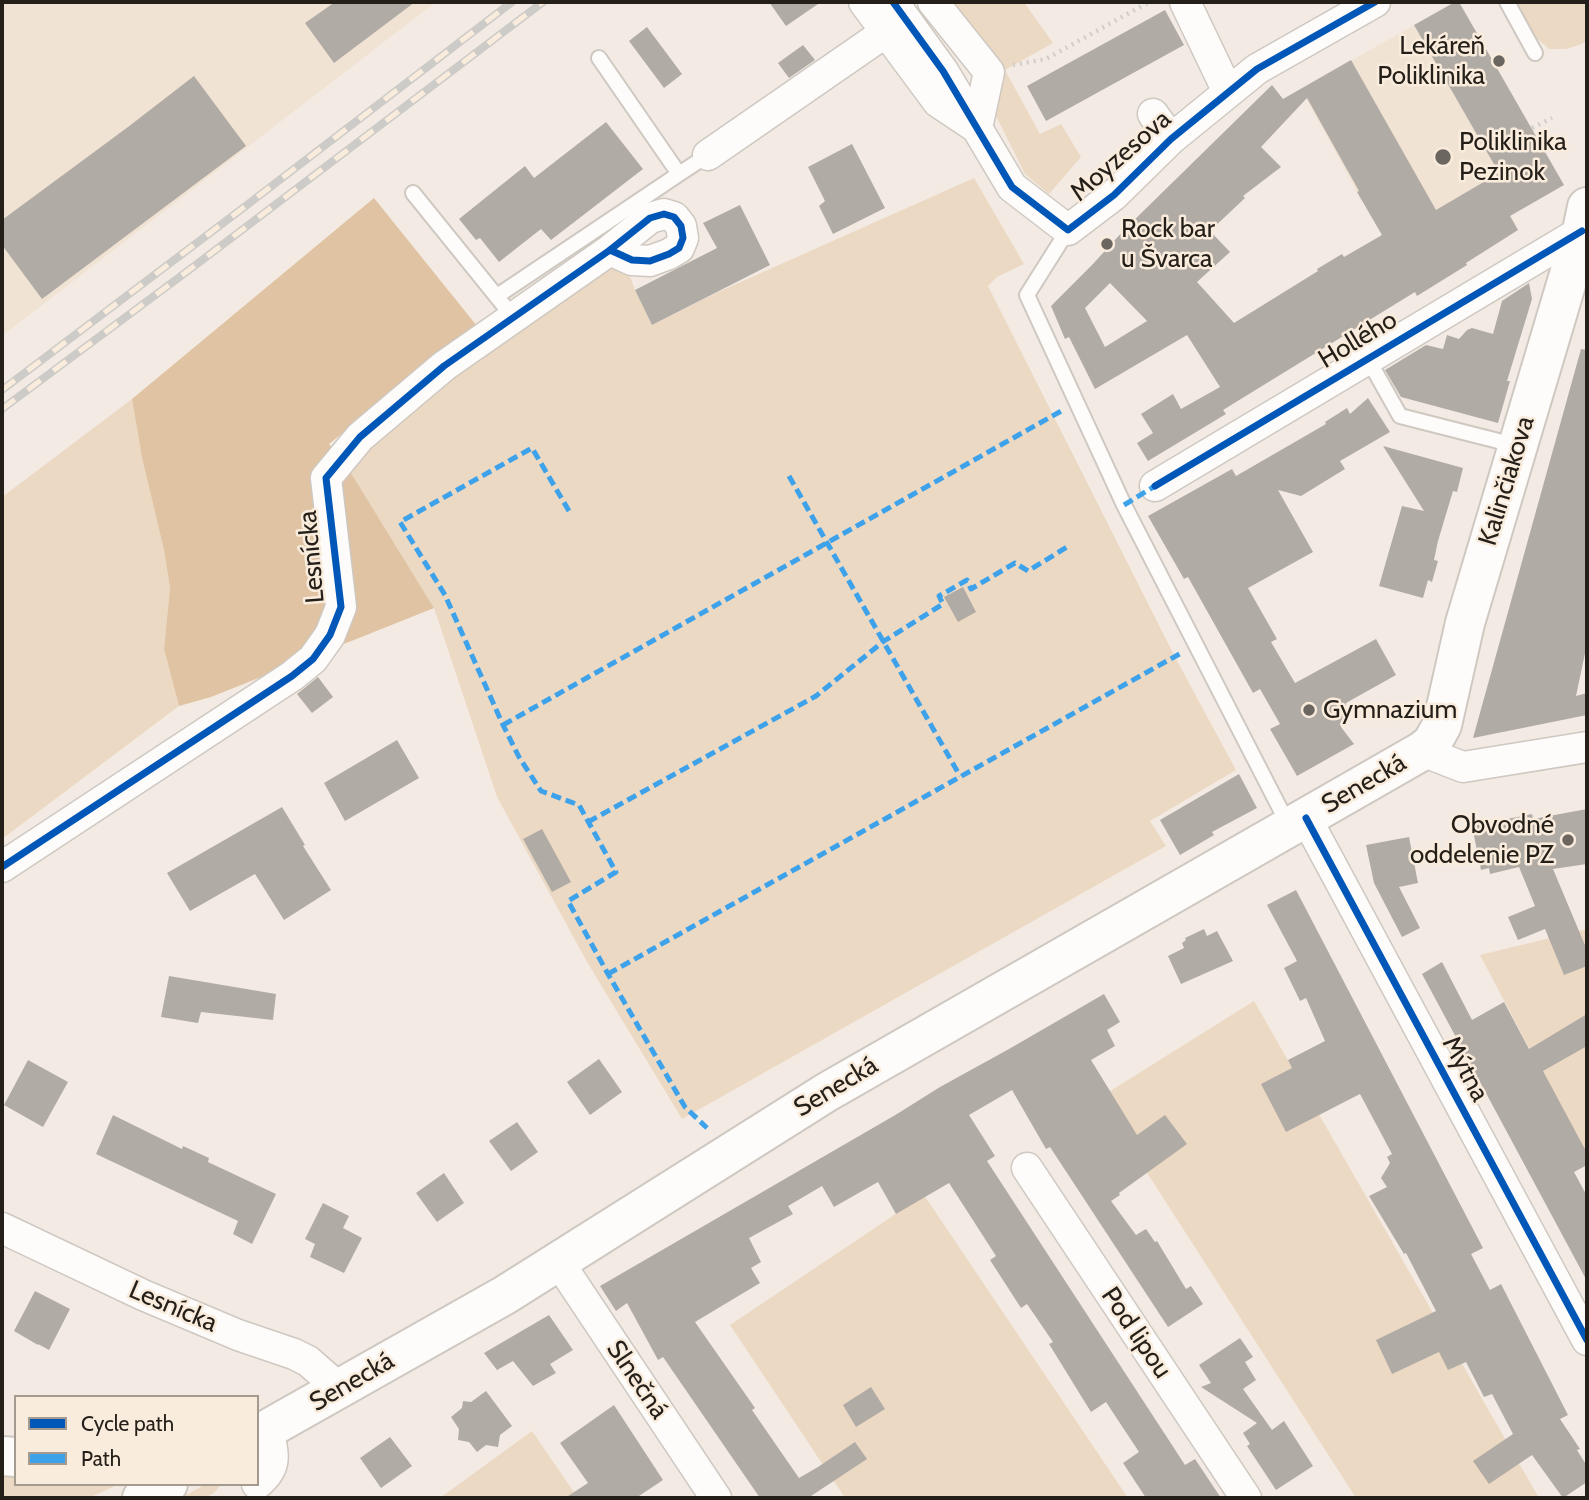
<!DOCTYPE html>
<html>
<head>
<meta charset="utf-8">
<style>
	body { margin:0 }
	#map { position:relative; width:1589px; height:1500px; overflow:hidden; background:#f3ebe3; font-family:Cabin,sans-serif }
	canvas { display:block }
	.frame { position:absolute; inset:0; border:4px solid #241f19; pointer-events:none }
	.legend { position:absolute; left:14px; top:1395px; width:245px; height:91px; box-sizing:border-box; background:#faecdc; border:2px solid #a49a8e; margin:0; padding:9px 12px; list-style:none; font-size:21px; color:#241f19 }
	.legend li { display:flex; align-items:center; gap:14px; height:35px }
	.legend b { width:35px; border:2px solid #a49a8e }
</style>
</head>
<body>
<div id="map">
<canvas width="1589" height="1500"></canvas>
<div class="frame"></div>
<ul class="legend">
<li><b style="height:9px;background:#0057b8"></b>Cycle path</li>
<li><b style="height:9px;background:#3ea2ea"></b>Path</li>
</ul>
</div>
<script>
const c = document.querySelector('canvas').getContext('2d');
c.lineJoin = 'round';
function fill(path, color) {
  c.fillStyle = color;
  c.fill(path, 'evenodd');
}
function trace(path, color, width, dash) {
  c.strokeStyle = color;
  c.lineWidth = width;
  c.lineCap = dash ? 'butt' : 'round';
  c.setLineDash(dash || []);
  c.stroke(path);
}
function drawText(font, color, halo, rows, align = 'center') {
  c.font = font + ' Cabin,sans-serif';
  c.lineWidth = 5;
  c.setLineDash([]);
  c.textBaseline = 'middle';
  c.strokeStyle = halo;
  c.fillStyle = color;
  for (const [text, x, y, turn = 0] of rows) {
    c.save();
    c.translate(x, y);
    c.rotate((+turn || 0) * Math.PI / 180);
    c.textAlign = isNaN(turn) ? turn : align;
    if (halo) c.strokeText(text, 0, 0);
    c.fillText(text, 0, 0);
    c.restore();
  }
}
fill(new Path2D(`
	M 2,2 L 436,2 L 2,336 Z
	M 1455,2 L 1459,2 L 1564,185 L 1511,215 L 1518,230 L 1466,263 L 1467,265 L 1417,296 L 1357,192 L 1301,89 Z`), '#f1e3d3');
fill(new Path2D(`
	M 925,2 L 1024,2 L 1053,43 L 1005,70 L 1040,134 L 1061,124 L 1081,157 L 1049,194 L 1025,174 L 980,84 Z
	M 1515,2 L 1587,2 L 1587,40 L 1582,44 L 1566,49 L 1549,49 L 1526,29 Z
	M 974,178 L 1024,264 L 997,277 L 988,286 L 1175,657 L 1236,770 L 1150,821 L 1166,846 L 682,1119 L 587,962 L 497,797 L 434,608 L 348,468 L 363,443 L 603,265 L 627,268 L 635,290 L 652,325 L 716,293 Z
	M 132,399 L 142,458 L 164,550 L 170,588 L 164,649 L 179,706 L 2,839 L 2,497 Z
	M 1587,929 L 1587,1158 L 1480,955 Z
	M 1254,1001 L 1539,1498 L 1356,1498 L 1099,1098 Z
	M 924,1195 L 1128,1498 L 845,1498 L 730,1325 Z
	M 532,1431 L 578,1498 L 440,1498 Z
	M 16,1472 L 16,1484 L 119,1484 L 89,1498 L 2,1498 L 2,1473 Z
	M 206,1484 L 220,1484 C 214,1500 198,1498 181,1498 Z`), '#ecd9c4');
fill(new Path2D(`
	M 374,198 L 477,326 L 329,444 L 348,468 L 434,608 L 211,697 L 179,706 L 164,649 L 170,588 L 164,550 L 142,458 L 132,399 Z`), '#dfc3a2');
fill(new Path2D(`
	M 335,2 L 415,2 L 334,63 L 305,23 Z
	M 769,2 L 821,2 L 786,26 Z
	M 1455,2 L 1459,2 L 1564,185 L 1510,216 L 1518,230 L 1466,263 L 1467,265 L 1417,296 L 1415,292 L 1223,410 L 1226,414 L 1148,461 L 1137,443 L 1153,433 L 1141,414 L 1173,394 L 1181,409 L 1220,387 L 1187,335 L 1095,389 L 1069,337 L 1065,339 L 1051,306 L 1092,265 L 1124,230 L 1272,85 L 1283,99 L 1351,60 L 1436,210 L 1499,173 L 1414,25 ZM 1307,98 L 1359,191 L 1357,192 L 1382,235 L 1344,257 L 1342,254 L 1317,269 L 1318,271 L 1234,323 L 1197,282 L 1230,252 L 1210,231 L 1245,198 L 1243,196 L 1281,167 L 1261,147 ZM 1110,283 L 1147,321 L 1105,347 L 1085,308 Z
	M 1165,10 L 1184,45 L 1046,121 L 1027,86 Z
	M 647,27 L 682,74 L 664,88 L 629,41 Z
	M 803,45 L 815,60 L 789,78 L 778,63 Z
	M 194,76 L 246,146 L 42,299 L 2,245 L 2,220 L 128,127 Z
	M 606,122 L 643,169 L 551,240 L 541,229 L 499,262 L 480,238 L 476,240 L 459,219 L 525,166 L 534,178 Z
	M 852,144 L 885,208 L 833,234 L 819,206 L 825,201 L 808,167 Z
	M 740,205 L 770,265 L 652,325 L 635,290 L 717,248 L 703,223 Z
	M 1529,283 L 1532,299 L 1507,381 L 1510,381 L 1498,423 L 1401,397 L 1385,370 L 1426,345 L 1443,349 L 1447,335 L 1459,339 L 1467,330 L 1472,328 L 1493,334 L 1502,301 Z
	M 1581,349 L 1587,350 L 1587,644 L 1576,696 L 1587,693 L 1587,715 L 1473,738 Z
	M 1368,398 L 1390,432 L 1340,461 L 1345,469 L 1301,496 L 1278,490 L 1313,552 L 1248,588 L 1277,639 L 1271,642 L 1295,683 L 1376,639 L 1396,675 L 1346,703 L 1346,714 L 1341,727 L 1354,744 L 1297,776 L 1270,729 L 1280,724 L 1260,689 L 1253,693 L 1188,577 L 1184,579 L 1148,516 L 1232,469 L 1236,476 L 1326,424 L 1325,422 L 1347,408 L 1350,414 Z
	M 1383,446 L 1463,468 L 1457,492 L 1453,491 L 1438,541 L 1434,560 L 1438,561 L 1432,582 L 1428,580 L 1423,598 L 1379,586 L 1402,506 L 1424,511 Z
	M 963,587 L 976,612 L 958,622 L 944,597 Z
	M 318,677 L 333,697 L 312,713 L 297,694 Z
	M 397,740 L 419,778 L 345,821 L 324,783 Z
	M 1239,774 L 1257,808 L 1212,832 L 1214,835 L 1180,855 L 1160,820 Z
	M 282,807 L 305,845 L 303,846 L 331,890 L 284,920 L 255,874 L 190,911 L 167,873 Z
	M 1587,809 L 1587,864 L 1553,869 L 1587,950 L 1587,966 L 1564,975 L 1545,929 L 1518,940 L 1508,917 L 1535,906 L 1519,867 L 1490,874 L 1489,868 L 1481,870 L 1472,826 L 1532,814 L 1533,819 Z
	M 542,829 L 571,882 L 552,892 L 523,839 Z
	M 1409,837 L 1418,883 L 1399,887 L 1420,928 L 1402,937 L 1374,883 L 1366,845 Z
	M 1296,890 L 1483,1248 L 1471,1254 L 1490,1290 L 1501,1284 L 1568,1415 L 1560,1419 L 1580,1449 L 1577,1450 L 1587,1466 L 1587,1482 L 1563,1498 L 1532,1455 L 1489,1484 L 1473,1461 L 1513,1434 L 1492,1394 L 1484,1397 L 1466,1362 L 1448,1370 L 1439,1352 L 1392,1374 L 1376,1340 L 1436,1311 L 1406,1253 L 1404,1254 L 1369,1196 L 1387,1187 L 1381,1178 L 1390,1163 L 1387,1157 L 1392,1154 L 1360,1094 L 1286,1132 L 1261,1084 L 1292,1068 L 1288,1060 L 1325,1041 L 1306,998 L 1300,1001 L 1284,968 L 1297,961 L 1267,905 Z
	M 1204,929 L 1207,936 L 1217,931 L 1233,961 L 1181,984 L 1168,956 L 1184,948 L 1182,943 L 1186,940 L 1185,938 Z
	M 1442,962 L 1472,1020 L 1504,1002 L 1529,1049 L 1587,1014 L 1587,1046 L 1543,1071 L 1587,1153 L 1587,1165 L 1574,1172 L 1587,1196 L 1587,1281 L 1422,974 Z
	M 169,976 L 276,994 L 273,1020 L 201,1012 L 198,1023 L 161,1017 Z
	M 1104,994 L 1120,1022 L 1107,1030 L 1115,1046 L 1091,1060 L 1137,1135 L 1165,1115 L 1187,1144 L 1119,1193 L 1120,1195 L 1111,1201 L 1136,1235 L 1146,1229 L 1155,1242 L 1157,1241 L 1186,1289 L 1191,1286 L 1203,1304 L 1168,1327 L 1050,1147 L 1046,1149 L 1012,1090 L 969,1115 L 995,1156 L 987,1161 L 1185,1465 L 1195,1459 L 1221,1498 L 1146,1498 L 1123,1463 L 1139,1452 L 1106,1402 L 1091,1412 L 1049,1344 L 1053,1342 L 1027,1304 L 1021,1308 L 990,1260 L 996,1256 L 949,1183 L 896,1214 L 878,1182 L 834,1207 L 822,1186 L 788,1206 L 793,1214 L 749,1238 L 761,1262 L 751,1268 L 760,1283 L 695,1322 L 755,1408 L 752,1410 L 799,1478 L 818,1467 L 855,1442 L 867,1459 L 811,1496 L 813,1498 L 760,1498 L 663,1357 L 658,1360 L 627,1303 L 616,1311 L 600,1286 L 897,1114 L 940,1087 L 1009,1049 Z
	M 599,1059 L 622,1092 L 590,1115 L 567,1082 Z
	M 28,1060 L 68,1082 L 43,1127 L 4,1105 Z
	M 113,1115 L 182,1149 L 183,1146 L 209,1158 L 208,1162 L 276,1194 L 252,1244 L 233,1234 L 238,1221 L 96,1154 Z
	M 517,1122 L 538,1152 L 511,1171 L 489,1141 Z
	M 444,1173 L 464,1203 L 437,1222 L 416,1193 Z
	M 323,1203 L 349,1216 L 343,1228 L 362,1238 L 344,1273 L 310,1257 L 315,1244 L 305,1239 Z
	M 35,1291 L 70,1309 L 49,1350 L 38,1344 L 38,1345 L 14,1331 Z
	M 549,1315 L 573,1350 L 550,1364 L 556,1373 L 533,1386 L 513,1361 L 497,1370 L 484,1353 Z
	M 1240,1338 L 1253,1357 L 1245,1362 L 1256,1380 L 1243,1389 L 1272,1430 L 1284,1421 L 1313,1466 L 1276,1490 L 1247,1446 L 1250,1444 L 1243,1433 L 1257,1423 L 1201,1387 L 1211,1383 L 1199,1365 Z
	M 871,1387 L 885,1409 L 856,1427 L 843,1405 Z
	M 486,1391 L 512,1426 L 500,1435 L 498,1447 L 486,1445 L 477,1452 L 469,1442 L 458,1440 L 459,1429 L 451,1417 L 462,1408 L 463,1401 L 471,1402 Z
	M 614,1405 L 663,1480 L 636,1498 L 565,1498 L 588,1483 L 560,1443 Z
	M 390,1437 L 412,1466 L 381,1488 L 360,1458 Z`), '#b1aba5');
const lane = new Path2D(`
	M 1507,2 L 1535,53
	M 679,174 L 708,155
	M 413,193 L 514,318
	M 1068,230 L 1027,295 L 1124,505 L 1289,826
	M 497,296 L 679,174 L 599,58
	M 1368,359 L 1400,416 L 1518,446`);
const street = new Path2D(`
	M 864,2 L 938,102 L 977,128 L 989,72 L 933,2
	M 893,2 L 943,71 L 1012,187 L 1068,230 L 1114,195 L 1171,139 L 1257,69 L 1375,2
	M 1185,2 L 1228,92
	M 1153,114 L 1171,139
	M 708,155 L 886,32
	M 1155,486 L 1582,231
	M 1422,751 L 1463,767 L 1587,747
	M 1306,818 L 1587,1340
	M 2,867 L 292,676 L 313,659 L 330,635 L 341,607 L 326,478 L 360,437 L 444,366 L 610,250 L 650,218 L 664,214 L 674,217 L 681,226 L 683,238 L 679,248 L 669,254 L 650,261 L 632,260 L 610,250
	M 1027,1168 L 1246,1498
	M 2,1228 L 143,1295 L 238,1335 L 294,1354 L 308,1361 L 340,1389
	M 558,1261 L 716,1498
	M 257,1484 C 279,1466 273,1454 268,1429`);
const secondary = new Path2D(`
	M 257,1435 L 505,1295 L 827,1092 L 1422,751 L 1432,743 L 1442,725 L 1465,623 L 1582,231 L 1587,207
	M 2,1456 L 16,1457
	M 142,1498 L 168,1484`);
trace(lane, '#cec8c1', 18);
trace(street, '#cec8c1', 33);
trace(secondary, '#cec8c1', 42);
trace(new Path2D(`
	M 1013,65 L 1046,59 L 1149,2
	M 1532,128 L 1552,118`), '#d0cdca', 4.5, [2, 5]);
trace(lane, '#fdfcfb', 14);
trace(street, '#fdfcfb', 30);
trace(secondary, '#fdfcfb', 38);
const rail = new Path2D(`
	M 2,390 L 243,208 L 512,2
	M 2,409 L 193,267 L 543,2`);
trace(rail, '#cdcbc8', 8);
trace(rail, '#faecdc', 5, [16]);
trace(new Path2D(`
	M 789,476 L 960,776
	M 1124,505 L 1155,486
	M 569,511 L 532,448 L 400,522 L 445,595 L 503,725 L 519,757 L 541,791 L 579,805 L 616,872 L 568,901 L 608,974 L 685,1107 L 707,1128
	M 503,725 L 1063,410
	M 588,822 L 816,696 L 884,641 L 943,604 L 939,596 L 967,580 L 971,589 L 1015,563 L 1028,571 L 1067,547
	M 608,974 L 1183,652`), '#3ea2ea', 5, [10, 5]);
trace(new Path2D(`
	M 893,2 L 943,71 L 1012,187 L 1068,230 L 1114,195 L 1171,139 L 1257,69 L 1375,2
	M 1155,486 L 1582,231
	M 1306,818 L 1587,1340
	M 2,867 L 292,676 L 313,659 L 330,635 L 341,607 L 326,478 L 360,437 L 444,366 L 610,250 L 650,218 L 664,214 L 674,217 L 681,226 L 683,238 L 679,248 L 669,254 L 650,261 L 632,260 L 610,250`), '#0057b8', 7);
for (const [x, y, r, color] of [
	[1499,61,7,"#6c6660"],
	[1443,157,9,"#6c6660"],
	[1107,244,7,"#6c6660"],
	[1309,710,7,"#6c6660"],
	[1568,840,7,"#6c6660"]
]) {
  const dot = new Path2D();
  dot.arc(x, y, r, 0, 2 * Math.PI);
  c.fillStyle = color;
  c.fill(dot);
  trace(dot, '#faecdc', 2.5);
}
drawText('26px', '#241f19', '#faecdc', [
	["Lekáreň",1485,46,"right"],
	["Poliklinika",1485,76,"right"],
	["Poliklinika",1459,142],
	["Pezinok",1459,172],
	["Rock bar",1121,229],
	["u Švarca",1121,259],
	["Gymnazium",1323,710],
	["Obvodné",1554,825,"right"],
	["oddelenie PZ",1554,855,"right"]
], 'left');
drawText('26px', '#241f19', '#faecdc', [
	["Moyzesova",1121,156,-41],
	["Hollého",1358,340,-31],
	["Kalinčiakova",1507,481,-73],
	["Lesnícka",312,557,-95],
	["Senecká",1364,784,-30],
	["Mýtna",1465,1069,62],
	["Senecká",836,1087,-31],
	["Lesnícka",173,1307,23],
	["Pod lipou",1136,1333,56],
	["Slnečná",637,1380,56],
	["Senecká",352,1382,-30]
]);
</script>
</body>
</html>
